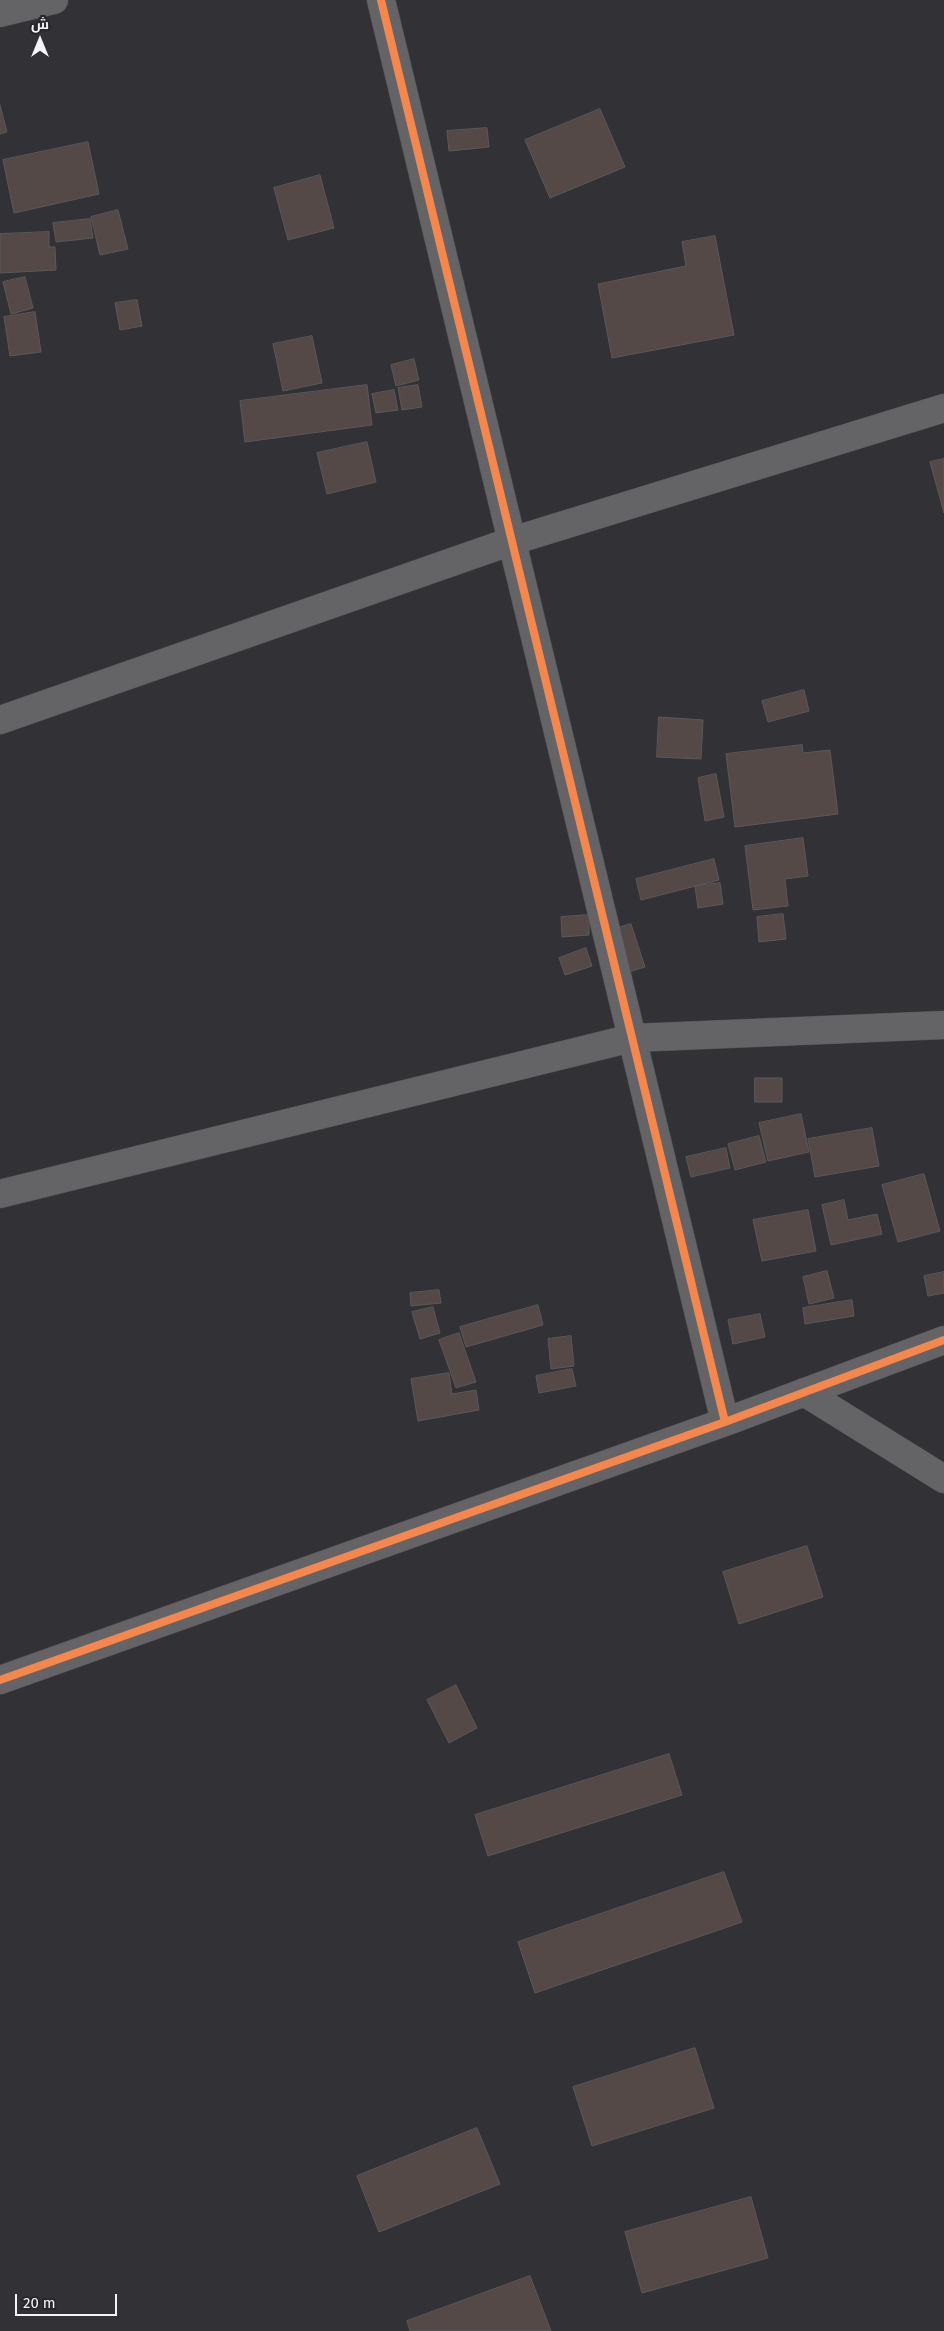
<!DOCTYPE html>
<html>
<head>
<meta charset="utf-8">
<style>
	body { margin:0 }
	#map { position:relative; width:944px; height:2331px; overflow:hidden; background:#323236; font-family:"Fira Sans",Cairo,sans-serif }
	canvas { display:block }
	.north { position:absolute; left:15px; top:15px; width:50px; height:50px; -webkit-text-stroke:4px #27272c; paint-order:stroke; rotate:0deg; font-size:14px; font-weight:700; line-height:20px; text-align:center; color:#f4f4f8 }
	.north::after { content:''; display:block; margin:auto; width:18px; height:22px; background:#f4f4f8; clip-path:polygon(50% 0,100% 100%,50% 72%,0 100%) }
	.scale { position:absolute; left:15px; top:2294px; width:102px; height:22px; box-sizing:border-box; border:2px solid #f4f4f8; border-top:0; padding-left:6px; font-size:15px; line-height:18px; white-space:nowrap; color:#f4f4f8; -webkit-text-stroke:4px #27272c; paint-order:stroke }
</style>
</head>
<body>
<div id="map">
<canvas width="944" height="2331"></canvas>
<div class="north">ش</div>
<div class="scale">20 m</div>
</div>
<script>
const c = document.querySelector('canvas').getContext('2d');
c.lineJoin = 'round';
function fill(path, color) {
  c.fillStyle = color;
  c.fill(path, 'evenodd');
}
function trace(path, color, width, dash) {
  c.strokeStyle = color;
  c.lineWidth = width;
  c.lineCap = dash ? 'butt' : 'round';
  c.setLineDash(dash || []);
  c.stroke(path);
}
const building = new Path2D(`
	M 0,105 L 7,132 L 0,134 Z
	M 600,109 L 625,167 L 550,198 L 525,140 Z
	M 487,128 L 489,147 L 449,151 L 447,131 Z
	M 88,142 L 99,194 L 14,213 L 3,160 Z
	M 320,175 L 334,228 L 288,240 L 274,188 Z
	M 118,210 L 128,249 L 100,255 L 91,217 Z
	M 90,219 L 93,238 L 56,242 L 53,223 Z
	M 49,232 L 49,247 L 55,247 L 56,270 L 0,273 L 0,234 Z
	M 715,236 L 734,335 L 612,358 L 598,284 L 686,266 L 682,242 Z
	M 25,277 L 33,308 L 11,314 L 3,282 Z
	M 137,300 L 142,326 L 120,330 L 115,303 Z
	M 35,312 L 41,352 L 10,356 L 4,317 Z
	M 312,336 L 322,383 L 283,391 L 273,344 Z
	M 414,359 L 419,380 L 396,386 L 391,365 Z
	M 367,385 L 372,425 L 245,442 L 240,401 Z
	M 418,385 L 422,407 L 402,410 L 398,388 Z
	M 394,390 L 398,410 L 376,413 L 372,394 Z
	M 367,442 L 376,482 L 327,494 L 317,453 Z
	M 944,459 L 944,513 L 930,462 Z
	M 804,690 L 809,711 L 768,722 L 762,701 Z
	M 659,717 L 703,720 L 701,759 L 657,757 Z
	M 802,745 L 803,753 L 830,750 L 838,814 L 735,827 L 726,754 Z
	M 716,774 L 724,817 L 705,821 L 698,778 Z
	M 803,838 L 808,876 L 785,879 L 788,906 L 753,910 L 745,846 Z
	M 714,859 L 719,880 L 641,900 L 636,879 Z
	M 720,883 L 723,904 L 698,908 L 695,886 Z
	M 783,914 L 786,939 L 759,942 L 757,917 Z
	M 589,915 L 589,935 L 562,937 L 561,917 Z
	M 631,924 L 645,967 L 618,975 L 605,932 Z
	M 586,948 L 592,966 L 565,975 L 559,958 Z
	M 755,1078 L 782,1078 L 782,1102 L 755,1102 Z
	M 801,1114 L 809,1152 L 768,1161 L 759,1123 Z
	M 872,1128 L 879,1166 L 815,1177 L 808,1139 Z
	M 759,1136 L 766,1162 L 735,1170 L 728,1144 Z
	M 726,1148 L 730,1168 L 691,1177 L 686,1157 Z
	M 924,1174 L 940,1231 L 898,1242 L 882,1185 Z
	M 844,1200 L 848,1220 L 877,1214 L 882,1234 L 831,1245 L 822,1205 Z
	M 808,1210 L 816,1251 L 762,1261 L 753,1220 Z
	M 827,1271 L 834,1298 L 809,1304 L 803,1277 Z
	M 944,1272 L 944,1293 L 928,1296 L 924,1276 Z
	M 439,1290 L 441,1303 L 411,1306 L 410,1293 Z
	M 852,1300 L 854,1316 L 805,1324 L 803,1308 Z
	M 538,1305 L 543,1325 L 466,1347 L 460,1327 Z
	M 433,1307 L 440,1333 L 420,1339 L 412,1312 Z
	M 760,1314 L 765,1337 L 733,1344 L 728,1320 Z
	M 459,1333 L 476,1382 L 456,1388 L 439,1340 Z
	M 571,1336 L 574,1366 L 551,1369 L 548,1339 Z
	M 572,1369 L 576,1386 L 539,1393 L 536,1376 Z
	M 449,1373 L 452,1394 L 476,1390 L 479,1410 L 418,1421 L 411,1379 Z
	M 807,1546 L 823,1597 L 739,1624 L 723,1572 Z
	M 456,1685 L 477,1728 L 449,1743 L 427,1700 Z
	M 669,1754 L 682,1795 L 488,1856 L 475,1815 Z
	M 724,1872 L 742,1922 L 535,1993 L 518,1942 Z
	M 695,2048 L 714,2108 L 592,2146 L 573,2087 Z
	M 477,2128 L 500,2184 L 379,2232 L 357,2176 Z
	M 751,2197 L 768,2258 L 642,2293 L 625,2232 Z
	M 530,2276 L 551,2331 L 410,2331 L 407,2321 Z`);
fill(building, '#554947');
trace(building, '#5a585a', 1);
const street = new Path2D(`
	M 381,0 L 725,1422
	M 0,13 L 54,0
	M 0,720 L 512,541 L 944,408
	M 0,1194 L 632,1038 L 944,1025
	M 804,1392 L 944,1479
	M 0,1680 L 725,1422 L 944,1340`);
trace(street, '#4e4e52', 29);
trace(street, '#646467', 28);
trace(new Path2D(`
	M 381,0 L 725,1422
	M 0,1680 L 725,1422 L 944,1340`), '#f5874c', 8);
</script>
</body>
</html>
